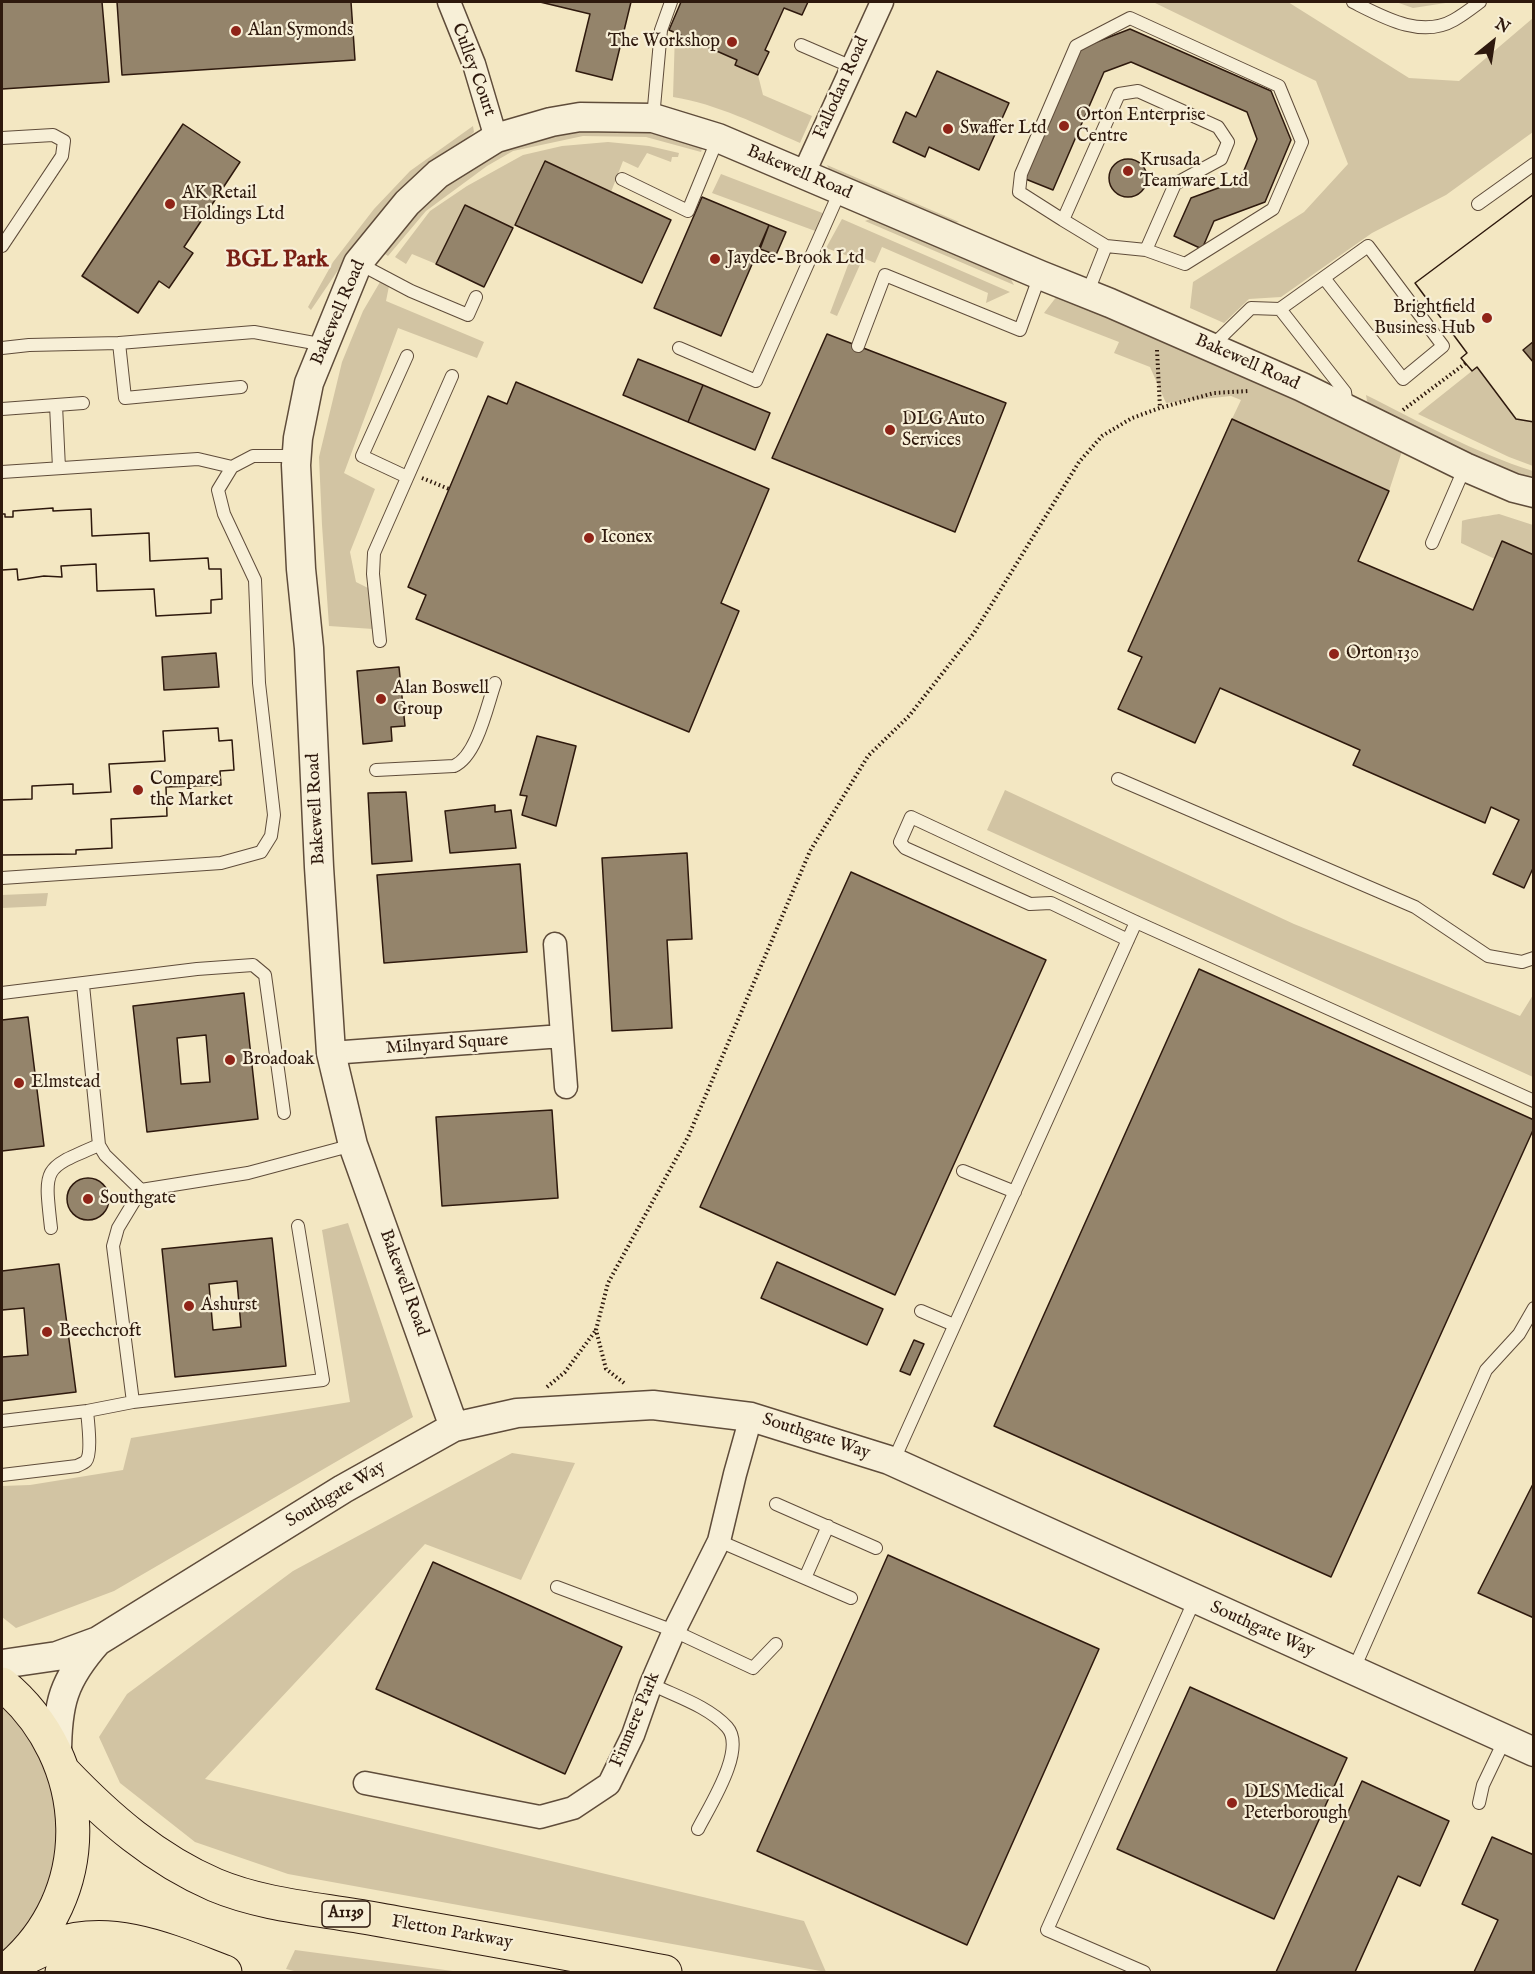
<!DOCTYPE html>
<html>
<head>
<meta charset="utf-8">
<style>
	body { margin:0 }
	#map { position:relative; width:1535px; height:1974px; overflow:hidden; background:#f3e7c2; font-family:"IM FELL English",serif }
	canvas { display:block }
	.frame { position:absolute; inset:0; border:3px solid #2e190d; pointer-events:none }
	.north { position:absolute; left:1463px; top:12px; width:60px; height:60px; -webkit-text-stroke:4px #f7efd7; paint-order:stroke; rotate:30deg; font-size:16px; font-weight:700; line-height:24px; text-align:center; color:#2e190d }
	.north::after { content:''; display:block; margin:auto; width:21px; height:27px; background:#2e190d; clip-path:polygon(50% 0,100% 100%,50% 72%,0 100%) }
</style>
</head>
<body>
<div id="map">
<canvas width="1535" height="1974"></canvas>
<div class="frame"></div>
<div class="north">N</div>
</div>
<script>
const c = document.querySelector('canvas').getContext('2d');
c.lineJoin = 'round';
function fill(path, color) {
  c.fillStyle = color;
  c.fill(path, 'evenodd');
}
function trace(path, color, width, dash) {
  c.strokeStyle = color;
  c.lineWidth = width;
  c.lineCap = dash ? 'butt' : 'round';
  c.setLineDash(dash || []);
  c.stroke(path);
}
function drawText(font, color, halo, rows, align = 'center') {
  c.font = font + ' "IM FELL English",serif';
  c.lineWidth = 4.5;
  c.setLineDash([]);
  c.textBaseline = 'middle';
  c.strokeStyle = halo;
  c.fillStyle = color;
  for (const [text, x, y, turn = 0] of rows) {
    c.save();
    c.translate(x, y);
    c.rotate((+turn || 0) * Math.PI / 180);
    c.textAlign = isNaN(turn) ? turn : align;
    if (halo) c.strokeText(text, 0, 0);
    c.fillText(text, 0, 0);
    c.restore();
  }
}
fill(new Path2D(`
	M 1153,2 L 1288,2 L 1409,78 L 1459,81 L 1533,18 L 1533,132 L 1446,195 L 1372,233 L 1281,297 L 1249,299 L 1224,323 L 1190,308 L 1193,282 L 1304,212 L 1348,164 L 1316,81 Z
	M 1396,2 L 1452,2 L 1413,8 Z
	M 675,33 L 737,60 L 735,65 L 758,75 L 763,95 L 812,116 L 800,143 C 759,125 717,104 673,97 Z
	M 473,126 L 474,132 L 345,260 L 311,310 L 308,307 L 333,262 L 374,209 L 410,171 Z
	M 574,127 L 653,127 L 703,146 L 701,152 L 646,137 L 583,136 L 513,151 L 487,166 L 426,211 L 388,256 L 379,250 L 422,198 L 520,140 Z
	M 608,142 L 649,146 L 679,153 L 678,157 L 672,157 L 671,162 L 647,153 L 638,168 L 623,161 L 611,192 L 515,225 L 513,228 L 465,205 L 436,264 L 412,254 L 406,264 L 395,257 L 430,211 L 467,186 L 523,155 L 562,146 Z
	M 827,165 L 959,222 L 948,224 L 831,173 Z
	M 721,174 L 825,214 L 818,232 L 712,193 Z
	M 875,217 L 1007,272 L 1014,285 L 865,221 Z
	M 842,219 L 1010,292 L 986,303 L 988,293 L 882,247 L 875,263 L 863,258 L 837,316 L 830,313 L 851,257 L 826,248 Z
	M 380,282 L 389,286 L 386,301 L 484,342 L 477,358 L 398,328 L 344,473 L 375,489 L 350,552 L 356,582 L 368,588 L 373,629 L 329,626 L 322,525 L 319,457 L 342,362 L 363,311 Z
	M 1057,296 L 1403,448 L 1389,491 L 1232,419 L 1241,400 L 1231,396 L 1166,403 L 1150,367 L 1114,353 L 1119,342 L 1044,313 Z
	M 1477,367 L 1516,419 L 1533,422 L 1533,466 L 1509,457 L 1418,414 Z
	M 1366,395 C 1420,422 1475,453 1533,471 L 1533,483 L 1499,470 L 1373,407 L 1367,401 Z
	M 1499,514 L 1533,525 L 1533,555 L 1502,541 L 1495,559 L 1461,543 L 1462,521 C 1465,519 1494,515 1499,514 Z
	M 1005,790 L 1294,924 L 1520,1016 L 1533,995 L 1533,1077 L 987,830 Z
	M 48,893 L 46,906 L 2,908 L 2,895 Z
	M 348,1223 L 413,1417 L 114,1591 L 16,1628 L 2,1617 L 2,1486 L 30,1485 L 123,1470 L 131,1438 L 350,1402 L 322,1230 Z
	M 512,1453 L 575,1463 L 521,1580 L 425,1544 L 205,1779 L 804,1921 L 826,1972 L 288,1874 L 195,1842 L 120,1783 L 99,1737 L 127,1694 L 293,1571 Z
	M 2,1706 L 30,1729 L 62,1796 L 60,1865 L 18,1943 L 2,1956 Z
	M 295,1950 L 460,1972 L 298,1972 L 286,1969 Z`), '#d2c4a3');
const building = new Path2D(`
	M 2,2 L 102,2 L 109,82 L 2,89 Z
	M 117,2 L 351,2 L 355,60 L 122,75 Z
	M 540,2 L 631,2 L 612,80 L 576,71 L 590,14 Z
	M 681,2 L 808,2 L 802,15 L 784,8 L 765,50 L 769,52 L 758,75 L 735,65 L 737,60 L 669,30 Z
	M 1130,29 L 1271,91 L 1291,140 L 1265,202 L 1214,221 L 1202,249 L 1174,236 L 1191,198 L 1240,180 L 1257,139 L 1247,112 L 1131,62 L 1104,72 L 1053,190 L 1023,178 L 1081,48 Z
	M 937,71 L 1009,103 L 979,170 L 929,147 L 925,157 L 893,142 L 906,112 L 916,117 Z
	M 183,124 L 240,162 L 184,247 L 193,253 L 169,288 L 159,281 L 138,313 L 82,276 Z
	M1109 178a19 19 0 1 1 38 0a19 19 0 1 1-38 0Z
	M 545,161 L 671,220 L 642,283 L 515,225 Z
	M 1534,194 L 1534,341 L 1523,350 L 1534,363 L 1534,422 L 1516,419 L 1477,367 L 1472,371 L 1461,358 L 1467,353 L 1415,283 Z
	M 1534,194 L 1534,422 L 1516,419 L 1477,367 L 1472,371 L 1461,358 L 1467,353 L 1415,283 Z
	M 702,197 L 769,225 L 721,336 L 654,308 Z
	M 465,205 L 513,228 L 484,287 L 436,264 Z
	M 769,225 L 786,232 L 776,255 L 760,249 Z
	M 827,334 L 1006,403 L 955,532 L 772,458 Z
	M 638,359 L 703,385 L 688,422 L 623,395 Z
	M 516,382 L 769,489 L 721,603 L 739,611 L 689,732 L 416,619 L 426,595 L 408,587 L 488,396 L 507,404 Z
	M 703,385 L 770,413 L 755,450 L 688,422 Z
	M 1232,419 L 1389,491 L 1358,561 L 1473,610 L 1502,541 L 1534,555 L 1534,866 L 1524,888 L 1493,874 L 1519,820 L 1491,807 L 1485,823 L 1353,765 L 1360,750 L 1220,688 L 1195,743 L 1118,709 L 1142,657 L 1128,651 Z
	M 53,508 L 53,511 L 91,509 L 92,536 L 149,533 L 150,561 L 208,558 L 209,569 L 221,569 L 222,599 L 211,600 L 211,613 L 156,616 L 154,589 L 97,591 L 96,564 L 61,566 L 62,577 L 44,576 L 18,580 L 17,569 L 2,570 L 2,514 L 5,514 L 5,517 L 13,517 L 13,511 Z
	M 53,508 L 53,511 L 91,509 L 92,536 L 149,533 L 150,561 L 208,558 L 209,569 L 221,569 L 222,599 L 211,600 L 211,613 L 156,616 L 154,589 L 97,591 L 96,564 L 61,566 L 62,577 L 44,576 L 18,580 L 17,569 L 2,570 L 2,514 L 5,514 L 5,517 L 13,517 L 13,511 Z
	M 216,653 L 219,687 L 164,690 L 162,657 Z
	M 399,667 L 405,726 L 391,727 L 392,741 L 363,744 L 357,671 Z
	M 218,728 L 219,741 L 232,740 L 234,770 L 220,771 L 221,785 L 166,787 L 167,816 L 111,819 L 112,848 L 76,850 L 76,854 L 2,855 L 2,800 L 32,799 L 32,786 L 73,784 L 73,794 L 111,792 L 109,764 L 165,761 L 163,731 Z
	M 218,728 L 219,741 L 232,740 L 234,770 L 220,771 L 221,785 L 166,787 L 167,816 L 111,819 L 112,848 L 76,850 L 76,854 L 2,855 L 2,800 L 32,799 L 32,786 L 73,784 L 73,794 L 111,792 L 109,764 L 165,761 L 163,731 Z
	M 537,736 L 576,746 L 556,826 L 522,815 L 527,796 L 520,795 Z
	M 406,792 L 412,861 L 372,864 L 368,793 Z
	M 495,805 L 495,812 L 511,810 L 516,848 L 450,853 L 445,811 Z
	M 687,853 L 692,939 L 667,940 L 672,1028 L 612,1031 L 602,858 Z
	M 520,864 L 527,952 L 384,963 L 377,875 Z
	M 851,872 L 1046,960 L 895,1295 L 700,1207 Z
	M 1199,969 L 1534,1120 L 1534,1128 L 1331,1577 L 994,1426 Z
	M 244,993 L 258,1119 L 147,1132 L 133,1006 ZM 206,1035 L 210,1082 L 181,1084 L 177,1038 Z
	M 28,1017 L 44,1146 L 2,1151 L 2,1020 Z
	M 552,1110 L 558,1198 L 442,1206 L 436,1117 Z
	M67 1199a21 21 0 1 1 42 0a21 21 0 1 1-42 0Z
	M 272,1238 L 286,1366 L 175,1377 L 162,1249 ZM 237,1281 L 241,1327 L 213,1330 L 209,1284 Z
	M 777,1262 L 883,1309 L 867,1345 L 761,1298 Z
	M 59,1264 L 76,1392 L 2,1401 L 2,1357 L 28,1355 L 24,1308 L 2,1310 L 2,1271 Z
	M 914,1340 L 924,1344 L 910,1375 L 900,1371 Z
	M 1534,1482 L 1534,1618 L 1478,1593 Z
	M 888,1555 L 1099,1649 L 967,1945 L 757,1851 Z
	M 433,1562 L 622,1647 L 565,1774 L 376,1689 Z
	M 1190,1687 L 1347,1758 L 1274,1919 L 1117,1849 Z
	M 1362,1781 L 1449,1821 L 1420,1886 L 1398,1876 L 1355,1972 L 1276,1972 Z
	M 1492,1837 L 1534,1855 L 1534,1972 L 1474,1972 L 1498,1920 L 1462,1904 Z`);
fill(building, '#94846b');
trace(building, '#2e190d', 1.5);
const service = new Path2D(`
	M 1353,2 C 1383,17 1421,39 1454,20 C 1463,15 1472,8 1480,2
	M 801,45 L 852,67
	M 653,118 L 661,30 L 671,2
	M 2,138 L 53,135 L 64,141 L 62,156 L 2,246
	M 622,179 L 688,211 L 718,138
	M 1478,204 L 1534,164
	M 1063,220 L 1019,192 L 1021,174 L 1076,46 L 1130,18 L 1279,86 L 1302,142 L 1273,209 L 1185,264 L 1146,250 L 1106,246
	M 358,263 L 411,291 L 468,315 L 476,297
	M 1087,294 L 1106,246 L 1063,220 L 1119,94 L 1138,91 L 1218,127 L 1228,142 L 1221,159 L 1175,184 L 1146,250
	M 1280,309 L 1345,392 L 1347,407
	M 119,343 L 125,398 L 241,387
	M 858,346 L 885,275 L 1020,330 L 1040,275
	M 1212,346 L 1251,308 L 1280,309 L 1368,246 L 1443,346 L 1403,379 L 1324,278
	M 2,348 L 29,345 L 119,343 L 254,332 L 325,345
	M 679,348 L 756,381 L 840,191
	M 56,405 L 59,468
	M 2,409 L 83,403
	M 2,472 L 198,459 L 232,467
	M 407,477 L 362,456 L 407,356
	M 1432,543 L 1465,467
	M 380,641 L 373,574 L 374,553 L 452,376
	M 376,770 L 454,766 C 477,756 487,706 495,683
	M 1118,779 L 1415,907 L 1488,956 L 1522,962 L 1534,958
	M 2,878 L 221,863 L 261,852 L 271,836 L 274,815 L 259,683 L 255,580 L 224,514 L 218,490 L 232,467 L 253,456 L 296,456
	M 1128,940 L 1051,903 L 1030,904 L 905,848 L 900,842 L 911,817 L 1136,922 L 1534,1101
	M 83,985 L 99,1145 L 105,1155 L 141,1190
	M 2,993 L 197,969 L 253,965 L 265,975 L 284,1113
	M 963,1171 L 1015,1192
	M 141,1190 L 248,1173 L 353,1145
	M 51,1228 C 44,1166 43,1169 99,1145
	M 921,1311 L 954,1325
	M 133,1402 L 113,1246 L 118,1228 L 141,1190
	M 2,1421 L 87,1411 L 133,1402 L 323,1380 L 298,1226
	M 893,1462 L 1136,922
	M 2,1475 L 77,1466 C 79,1465 84,1463 86,1461 C 92,1454 88,1421 87,1411
	M 776,1504 L 876,1548
	M 719,1541 L 851,1598
	M 805,1578 L 828,1526
	M 557,1587 L 674,1631 L 753,1668 L 776,1644
	M 1353,1671 L 1486,1370 L 1519,1334 L 1534,1308
	M 651,1684 C 675,1696 708,1706 727,1727 C 747,1749 709,1807 698,1829
	M 1479,1803 L 1483,1785 L 1505,1739
	M 1144,1972 L 1047,1930 L 1195,1599`);
const minor = new Path2D(`
	M 449,2 L 474,64 L 496,138
	M 803,175 L 882,2
	M 555,944 L 566,1087
	M 331,1053 L 562,1036
	M 365,1783 L 540,1817 L 573,1808 L 609,1784 L 633,1735 L 651,1684 L 674,1631 L 719,1541 L 735,1474 L 751,1417`);
const tertiary = new Path2D(`
	M 454,1427 L 353,1145 L 331,1053 L 319,867 L 309,648 L 301,569 L 296,465 L 298,438 L 309,383 L 358,263 L 407,203 L 438,174 L 496,138 L 551,122 L 580,117 L 653,118 L 718,138 L 1040,275 L 1110,303 L 1302,387 L 1465,467 L 1514,488 L 1534,493
	M 2,1664 L 57,1656 L 98,1641 L 343,1489 L 454,1427 L 517,1413 L 653,1405 L 751,1417 L 889,1460 L 1534,1752
	M 57,1755 C 57,1704 63,1680 98,1641`);
const trunk = new Path2D(`
	M 2,1684 C 93,1759 99,1897 4,1972
	M 64,1772 C 108,1818 155,1859 215,1885 C 265,1906 322,1909 375,1919 C 471,1936 568,1953 665,1972
	M 21,1960 C 32,1955 43,1949 55,1945 C 113,1924 172,1952 225,1972`);
const motorway = new Path2D(`
	M 62,1972 C 101,1960 140,1965 180,1972
	M 194,1972 L 223,1972`);
trace(service, '#5f4c3a', 14);
trace(minor, '#5f4c3a', 25);
trace(tertiary, '#5f4c3a', 31);
trace(trunk, '#2e190d', 35);
trace(motorway, '#2e190d', 35);
trace(new Path2D(`
	M 1157,350 L 1160,408
	M 1403,410 L 1466,363
	M 422,478 L 449,489
	M 624,1383 L 606,1369 L 596,1330 L 608,1283 L 688,1137 L 810,851 L 868,756 L 909,716 L 974,633 L 1079,462 L 1102,436 L 1132,418 L 1160,408 L 1214,393 L 1248,391
	M 547,1387 L 565,1372 L 596,1330`), '#2e190d', 4, [1.5, 3]);
trace(service, '#f7efd7', 12);
trace(minor, '#f7efd7', 22);
trace(tertiary, '#f7efd7', 28);
trace(trunk, '#f3e7c2', 33);
trace(motorway, '#f3e7c2', 33);
for (const [x, y, r, color] of [
	[236,31,6,"#8f2418"],
	[732,42,6,"#8f2418"],
	[1064,126,6,"#8f2418"],
	[948,129,6,"#8f2418"],
	[1128,171,6,"#8f2418"],
	[170,204,6,"#8f2418"],
	[715,259,6,"#8f2418"],
	[1487,318,6,"#8f2418"],
	[890,430,6,"#8f2418"],
	[589,538,6,"#8f2418"],
	[1334,654,6,"#8f2418"],
	[381,699,6,"#8f2418"],
	[138,790,6,"#8f2418"],
	[230,1060,6,"#8f2418"],
	[19,1083,6,"#8f2418"],
	[88,1199,6,"#8f2418"],
	[189,1306,6,"#8f2418"],
	[47,1332,6,"#8f2418"],
	[1232,1803,6,"#8f2418"]
]) {
  const dot = new Path2D();
  dot.arc(x, y, r, 0, 2 * Math.PI);
  c.fillStyle = color;
  c.fill(dot);
  trace(dot, '#f7efd7', 2);
}
for (const [x, y, w] of [
	[346,1914,48]
]) {
  const box = new Path2D();
  box.roundRect(x - w / 2, y - 13, w, 26, 4.5);
  c.fillStyle = '#f7efd7';
  c.fill(box);
  trace(box, '#2e190d', 1.5);
}
drawText('bold 16px', '#2e190d', null, [
	["A1139",346,1914]
]);
drawText('18px', '#2e190d', '#f7efd7', [
	["Alan Symonds",248,31],
	["The Workshop",720,42,"right"],
	["Orton Enterprise",1076,116],
	["Centre",1076,137],
	["Swaffer Ltd",960,129],
	["Krusada",1140,161],
	["Teamware Ltd",1140,182],
	["AK Retail",182,194],
	["Holdings Ltd",182,215],
	["Jaydee-Brook Ltd",727,259],
	["Brightfield",1475,308,"right"],
	["Business Hub",1475,329,"right"],
	["DLG Auto",902,420],
	["Services",902,441],
	["Iconex",601,538],
	["Orton 130",1346,654],
	["Alan Boswell",393,689],
	["Group",393,710],
	["Compare",150,780],
	["the Market",150,801],
	["Broadoak",242,1060],
	["Elmstead",31,1083],
	["Southgate",100,1199],
	["Ashurst",201,1306],
	["Beechcroft",59,1332],
	["DLS Medical",1244,1793],
	["Peterborough",1244,1814]
], 'left');
drawText('18px', '#2e190d', '#f7efd7', [
	["Culley Court",473,70,70],
	["Fallodan Road",842,88,-66],
	["Bakewell Road",799,173,23],
	["Bakewell Road",339,313,-67],
	["Bakewell Road",1247,363,24],
	["Bakewell Road",317,809,-93],
	["Milnyard Square",447,1045,-4],
	["Bakewell Road",403,1283,70],
	["Southgate Way",816,1437,18],
	["Southgate Way",336,1495,-31],
	["Southgate Way",1262,1630,24],
	["Finmere Park",636,1720,-67],
	["Fletton Parkway",452,1933,10]
]);
drawText('bold 24px', '#7a1f14', '#f7efd7', [
	["BGL Park",277,261]
]);
</script>
</body>
</html>
